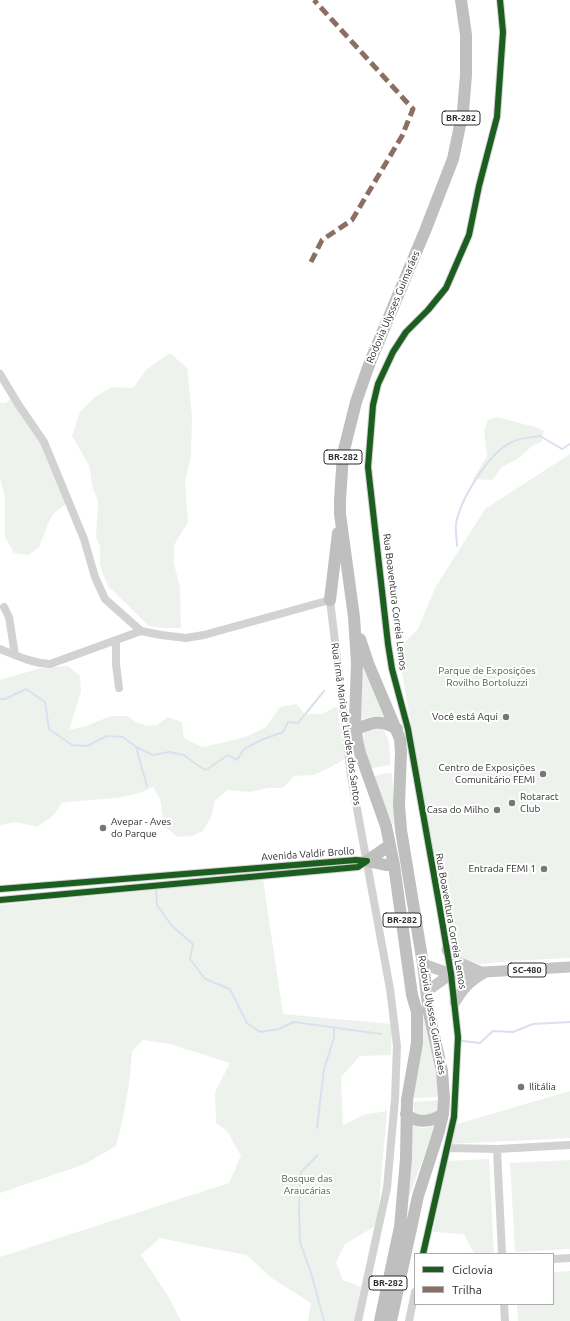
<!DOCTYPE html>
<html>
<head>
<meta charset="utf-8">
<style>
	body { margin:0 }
	#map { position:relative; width:570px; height:1321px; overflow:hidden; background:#fff; font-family:Ubuntu,sans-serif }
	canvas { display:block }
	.legend { position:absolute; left:414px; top:1253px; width:140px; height:52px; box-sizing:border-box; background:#fff; border:1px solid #ababab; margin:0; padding:5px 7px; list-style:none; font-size:12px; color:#2d2d2d }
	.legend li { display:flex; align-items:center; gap:8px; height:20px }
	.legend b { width:20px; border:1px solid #ababab }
</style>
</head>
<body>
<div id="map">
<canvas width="570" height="1321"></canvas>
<ul class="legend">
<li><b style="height:5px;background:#1b5e20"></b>Ciclovia</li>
<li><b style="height:5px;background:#8d6e63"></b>Trilha</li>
</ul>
</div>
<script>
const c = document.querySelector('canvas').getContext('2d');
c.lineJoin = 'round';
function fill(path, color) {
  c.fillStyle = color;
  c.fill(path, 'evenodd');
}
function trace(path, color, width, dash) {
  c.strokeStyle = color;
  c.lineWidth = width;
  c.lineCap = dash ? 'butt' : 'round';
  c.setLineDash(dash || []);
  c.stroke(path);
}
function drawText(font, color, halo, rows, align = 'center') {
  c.font = font + ' Ubuntu,sans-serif';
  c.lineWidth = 4;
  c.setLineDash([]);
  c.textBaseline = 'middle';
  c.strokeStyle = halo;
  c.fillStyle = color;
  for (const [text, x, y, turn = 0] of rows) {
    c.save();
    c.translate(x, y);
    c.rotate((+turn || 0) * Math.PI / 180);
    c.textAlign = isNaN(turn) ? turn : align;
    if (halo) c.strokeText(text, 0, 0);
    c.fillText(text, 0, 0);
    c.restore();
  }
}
fill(new Path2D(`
	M 170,353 L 187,368 L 192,415 L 191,455 L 185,482 L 188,522 L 174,545 L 174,564 L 180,587 L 181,628 L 161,628 L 149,626 L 108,586 L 100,566 L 100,547 L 96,536 L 98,501 L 93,489 L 89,465 L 72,436 L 80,412 L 95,397 L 112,387 L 133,388 L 147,369 Z
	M 14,395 L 41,433 L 69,502 L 54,513 L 48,524 L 39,547 L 29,555 L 14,553 L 5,537 L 5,499 L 0,478 L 0,403 L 6,403 Z
	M 497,417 L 535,427 L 544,431 L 541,442 L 532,446 L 519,458 L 502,467 L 492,480 L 473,479 L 487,456 L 484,430 L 488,420 Z
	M 570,454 L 570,958 L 510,961 L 480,964 L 464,960 L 453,949 L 440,894 L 398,649 L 418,629 L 435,588 L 485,509 Z
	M 360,652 L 383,711 L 385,720 C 376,714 369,717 359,721 Z
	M 68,666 L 80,676 L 81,692 L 69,730 L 86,726 L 111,716 L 127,716 L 136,722 L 148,726 L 157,725 L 168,717 L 182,722 L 184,738 L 202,747 L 226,742 L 248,736 L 266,727 L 280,707 L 296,704 L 305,714 L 322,714 L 337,706 L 345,759 L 327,769 L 313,775 L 294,776 L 283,788 L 268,788 L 250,792 L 227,790 L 215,801 L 211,817 L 203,831 L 192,836 L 178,837 L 164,826 L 160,799 L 153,787 C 148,789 142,793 136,794 C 112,800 87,799 62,803 L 54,815 L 37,827 L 16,822 L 0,825 L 0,680 L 41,668 Z
	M 382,728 C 391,739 390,751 390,765 L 368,769 C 366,759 357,734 369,729 C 372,728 378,728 382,728 Z
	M 392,773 L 393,790 L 394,826 L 386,813 L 371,778 L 380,774 Z
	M 263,879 L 283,1014 L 392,1024 L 391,1055 L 360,1056 L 341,1077 L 343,1125 L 363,1115 L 387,1111 L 377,1225 L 345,1244 L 336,1262 L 343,1280 L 361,1287 L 354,1321 L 308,1321 L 311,1303 L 270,1277 L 247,1255 L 198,1246 L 160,1238 L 141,1255 L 168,1296 L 181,1321 L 0,1321 L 0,1257 L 229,1183 L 241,1156 L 227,1131 L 216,1123 L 215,1092 L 230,1063 L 170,1044 L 143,1040 L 132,1051 C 130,1084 125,1114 116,1146 L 85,1164 L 0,1193 L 0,905 Z
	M 422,1012 L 436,1063 L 439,1097 L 412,1098 C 418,1068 424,1043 422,1012 Z
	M 570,1091 L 570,1138 L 450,1144 L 457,1124 Z
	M 440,1100 L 435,1113 L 428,1117 L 415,1113 L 412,1102 Z
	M 409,1125 L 424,1128 L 435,1125 L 408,1200 L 412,1163 Z
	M 489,1159 L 494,1254 L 474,1254 L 464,1234 L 433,1232 L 447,1161 Z
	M 570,1160 L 570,1249 L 515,1252 L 510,1163 Z
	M 570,1271 L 570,1321 L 518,1321 L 517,1304 L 553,1304 L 553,1272 Z`), '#edf3ec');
trace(new Path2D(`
	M 457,546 C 457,539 455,531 456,524 C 460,500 488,454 510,443 C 518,438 530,437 540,436 L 562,449 L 570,444
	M 0,699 L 5,699 L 26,689 L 45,702 L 49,729 L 72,745 L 87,746 L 107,736 L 123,737 L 136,747 L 153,755 L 169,752 L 184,755 L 197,765 L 206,770 L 228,755 L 237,760 L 244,749 L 261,740 L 283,732 L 288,722 L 298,723 L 324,691
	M 136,747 L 147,786
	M 156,890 L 157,905 L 172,926 L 193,944 L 190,959 L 205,979 L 230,989 L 247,1023 L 260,1032 L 279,1029 L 294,1022 L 381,1034
	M 462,1041 L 480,1043 L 493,1031 L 513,1032 L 533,1024 L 570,1022
	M 317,1128 L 324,1069 L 334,1038 L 334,1028
	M 317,1155 L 317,1156 L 301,1172 L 299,1209 L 300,1242 L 312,1276 L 324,1321`), '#d9e1ee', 2);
trace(new Path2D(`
	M 0,374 L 18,404 L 44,442 L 84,539 L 95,577 L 105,599 L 141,631 L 161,635 L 186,638 L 204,635 L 330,600 L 351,776 L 390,989 L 397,1046 L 395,1099 L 387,1188 L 358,1321
	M 4,607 L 9,617 L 15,655
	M 116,640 L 116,664 L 119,688
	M 0,649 C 17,656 32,663 50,664 L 141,631
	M 0,889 L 356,860 L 367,861 L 358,867 L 0,900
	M 447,1148 L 497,1149 L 570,1145
	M 497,1149 L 502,1254
	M 423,1254 L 454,1117 L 458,1037 L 451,974 L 440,909 L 408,729 L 392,669 L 388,644 L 368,467 L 373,405 L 378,384 L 393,352 L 406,332 L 428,310 L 446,288 L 469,235 L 479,186 L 497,117 L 503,32 L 500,0
	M 553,1259 L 570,1258
	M 504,1304 L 505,1321
	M 409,1321 L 415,1292`), '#d2d2d2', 8);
trace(new Path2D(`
	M 447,950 L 458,962 L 479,971
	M 423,964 L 451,974 L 570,967
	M 427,991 L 451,974
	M 455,1002 C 464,987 469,982 484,973`), '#c5c5c5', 11);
trace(new Path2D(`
	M 330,600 L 338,533
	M 360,639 L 368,663 L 400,739 L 401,752 L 399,805 L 401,830 L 423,964 L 429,1013 L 442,1071 L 444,1098 L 443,1114 L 439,1131 L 418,1196 L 391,1321
	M 355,730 C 372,722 380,719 397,729
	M 367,861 L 390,845
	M 367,861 L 386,865 L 394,865
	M 406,1114 C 417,1124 431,1122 443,1114
	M 380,1321 L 400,1227 L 406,1159 L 407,1100 L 417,1043 L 417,1012 L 412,995 L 394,865 L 386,826 L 360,753 L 357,740 L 355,718 L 357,663 L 354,617 L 340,514 L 340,500 L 343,454 L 356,402 L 370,362 L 425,231 L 453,159 L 463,111 L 466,75 L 466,35 L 461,0`), '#bfbfbf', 12);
trace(new Path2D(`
	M 311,262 L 322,240 L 352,220 L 402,136 L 413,109 L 314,0`), '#8d6e63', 5, [10, 5]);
trace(new Path2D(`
	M 0,889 L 356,860 L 367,861 L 358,867 L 0,900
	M 423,1254 L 454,1117 L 458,1037 L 451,974 L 440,909 L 408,729 L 392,669 L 388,644 L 368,467 L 373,405 L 378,384 L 393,352 L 406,332 L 428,310 L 446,288 L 469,235 L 479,186 L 497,117 L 503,32 L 500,0`), '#1b5e20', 6);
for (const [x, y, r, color] of [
	[506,717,4,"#767676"],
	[543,774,4,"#767676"],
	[512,803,4,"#767676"],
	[497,810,4,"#767676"],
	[103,828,4,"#767676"],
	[544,869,4,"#767676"],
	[521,1087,4,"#767676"]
]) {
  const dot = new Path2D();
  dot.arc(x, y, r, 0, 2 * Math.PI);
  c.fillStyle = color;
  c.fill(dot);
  trace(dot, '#fff', 1.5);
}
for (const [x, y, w] of [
	[461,118,38],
	[343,457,38],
	[402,920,38],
	[527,970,38],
	[388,1283,38]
]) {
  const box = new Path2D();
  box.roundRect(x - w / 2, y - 7, w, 14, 3);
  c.fillStyle = '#fff';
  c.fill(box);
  trace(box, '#2d2d2d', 1);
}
drawText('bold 9px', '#2d2d2d', null, [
	["BR-282",461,118],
	["BR-282",343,457],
	["BR-282",402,920],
	["SC-480",527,970],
	["BR-282",388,1283]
]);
drawText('10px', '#2d2d2d', '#fff', [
	["Rodovia Ulysses Guimarães",393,307,-67],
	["Rua Boaventura Correia Lemos",395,602,83],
	["Rua Irmã Maria de Lurdes dos Santos",346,724,82],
	["Avenida Valdir Brollo",308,854,-4],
	["Rua Boaventura Correia Lemos",451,921,80],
	["Rodovia Ulysses Guimarães",432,1015,80]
]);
drawText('10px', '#47633f', '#fff', [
	["Parque de Exposições",487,671],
	["Rovilho Bortoluzzi",487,683],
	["Bosque das",307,1179],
	["Araucárias",307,1191]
]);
drawText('10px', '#2d2d2d', '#fff', [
	["Você está Aqui",498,717],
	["Centro de Exposições",535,768],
	["Comunitário FEMI",535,780],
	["Rotaract",520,797,"left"],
	["Club",520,809,"left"],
	["Casa do Milho",489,810],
	["Avepar - Aves",111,822,"left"],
	["do Parque",111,834,"left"],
	["Entrada FEMI 1",536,869],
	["Ilitália",529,1087,"left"]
], 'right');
</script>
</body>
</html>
